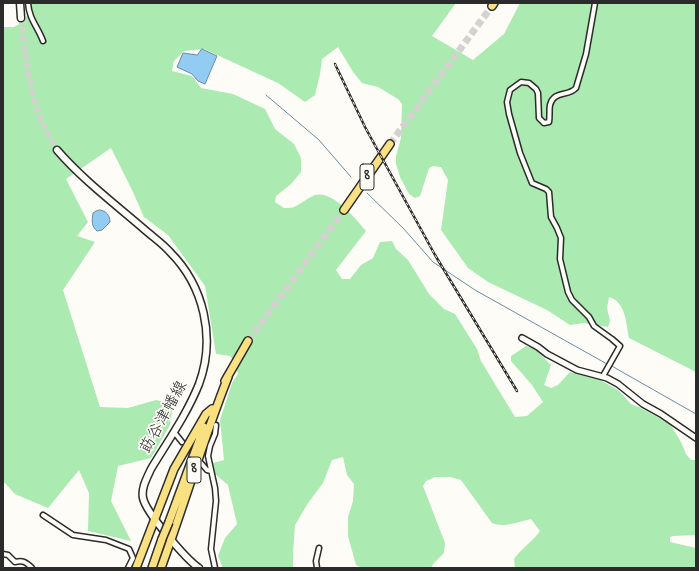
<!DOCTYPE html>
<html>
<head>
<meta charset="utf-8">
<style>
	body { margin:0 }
	#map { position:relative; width:699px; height:571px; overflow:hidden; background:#fdfcf7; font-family:"Indie Flower",sans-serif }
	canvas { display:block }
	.frame { position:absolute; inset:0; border:4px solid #2b2b2b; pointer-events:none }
</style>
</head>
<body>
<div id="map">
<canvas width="699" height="571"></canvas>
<div class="frame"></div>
</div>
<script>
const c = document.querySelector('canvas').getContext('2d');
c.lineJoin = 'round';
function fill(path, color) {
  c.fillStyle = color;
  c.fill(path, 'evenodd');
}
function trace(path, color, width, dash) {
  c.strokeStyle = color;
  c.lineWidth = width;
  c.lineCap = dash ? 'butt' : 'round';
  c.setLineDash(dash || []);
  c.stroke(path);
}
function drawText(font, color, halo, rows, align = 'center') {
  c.font = font + ' "Indie Flower","Klee One",sans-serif';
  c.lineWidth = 3.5;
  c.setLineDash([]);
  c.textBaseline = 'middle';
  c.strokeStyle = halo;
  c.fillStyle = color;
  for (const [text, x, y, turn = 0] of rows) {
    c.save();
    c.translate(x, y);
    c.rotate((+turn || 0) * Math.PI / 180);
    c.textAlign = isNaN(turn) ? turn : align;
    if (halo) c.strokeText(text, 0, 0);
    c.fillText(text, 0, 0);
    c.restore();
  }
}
fill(new Path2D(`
	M 31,3 L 456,3 L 432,36 L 473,60 L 504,34 L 520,3 L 696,3 L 696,372 L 629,338 C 626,323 626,302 609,297 L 607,308 L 610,321 L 608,327 L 584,323 L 570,325 L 547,310 L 488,282 L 468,268 L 441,230 L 448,180 L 441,167 L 433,166 L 429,168 L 420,196 L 415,198 L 409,194 L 400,177 L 396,164 L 396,156 L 401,138 L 402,104 L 398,99 L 378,87 L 362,83 L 353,72 L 338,47 L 322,59 L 320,74 L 315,95 L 305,102 L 278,83 L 204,49 L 184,51 L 174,61 L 172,71 L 192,76 L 201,88 L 233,94 L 265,109 L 275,129 L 294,144 L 301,158 L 301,172 L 291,184 L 276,196 L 275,202 L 284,208 C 288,208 293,208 296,206 C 302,203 309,197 315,195 C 333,190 356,219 366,231 L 336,270 L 342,279 L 350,279 L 361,265 L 373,258 L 380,242 L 392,241 L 396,249 L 408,260 L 429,294 L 444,309 L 455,314 L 477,349 L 481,361 L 515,417 L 527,416 L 543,402 L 532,385 L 511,361 L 511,356 L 526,346 L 535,349 L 551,365 L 544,385 L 551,388 L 558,385 L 570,372 L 600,380 L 618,390 L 631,404 L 639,407 L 670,424 L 681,442 L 686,454 L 691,460 L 696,460 L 696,535 L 673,536 L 670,537 L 670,542 L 696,548 L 696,568 L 515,568 L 514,559 C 522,548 532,542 540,531 L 531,519 C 517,522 505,528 492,523 L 461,480 L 450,477 L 435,477 L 426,481 L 423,486 L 445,543 L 444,553 L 434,563 L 431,568 L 362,568 L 356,565 L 348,536 L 348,517 L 353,501 L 354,484 L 347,475 L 343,457 L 332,460 L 323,483 L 308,503 L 295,525 L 293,553 L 293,568 L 223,568 L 218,556 L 225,538 L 237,524 L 228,485 L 215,474 L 213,463 L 224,460 L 220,420 L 232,383 L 238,374 L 235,363 L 230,356 L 216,354 L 205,286 L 168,235 L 144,217 L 132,190 L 111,148 L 66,179 L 88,222 L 77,236 L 95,242 L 63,290 L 100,407 L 128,408 L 156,400 L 173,404 L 170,425 L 151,458 L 118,466 L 111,501 L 131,541 L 88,531 L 89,493 L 79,470 L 48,508 L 15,494 L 3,481 L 3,27 L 14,27 L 25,21 Z`), '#abeab1');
const water = new Path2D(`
	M 202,49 L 217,56 L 205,84 L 198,81 L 192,74 L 177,67 L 183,53 L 197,55 Z
	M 100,210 C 106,211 110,215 110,222 L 102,230 L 97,231 C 91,226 92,221 93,213 L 96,211 Z`);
fill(water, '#93ccf2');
trace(water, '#698ca2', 1);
trace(new Path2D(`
	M 266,95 L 319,140 L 351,177
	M 367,193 L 403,228 L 433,262 L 475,290 L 607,364
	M 610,365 L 696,414`), '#698ca2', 1);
trace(new Path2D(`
	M 21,18 C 25,49 28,82 38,112 C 43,125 50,138 57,150`), '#d3d2ce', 6, [6, 3]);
trace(new Path2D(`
	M 390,144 L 492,6
	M 248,341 L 344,210`), '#d3d2ce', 7, [7, 3.5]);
const minor = new Path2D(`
	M 28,3 C 29,19 38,27 43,41
	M 595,3 L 586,54 L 576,88 C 568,97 554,90 550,105 C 549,110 550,116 549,122 L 544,123 L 539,118 L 538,93 L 536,89 L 529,83 L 521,82 L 510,90 L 507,102 L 509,114 L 520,153 L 532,183 L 546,189 L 549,192 L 551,217 L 557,228 L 561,238 L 560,259 L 568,292 L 572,300 L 589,317 L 594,326 L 612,339 L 620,346 L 603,376
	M 174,432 L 182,442
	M 201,463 L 207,470 L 211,471
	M 43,515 L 73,535 L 106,540 L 129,549 L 133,558 L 128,568
	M 3,554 L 8,555 L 15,562 C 23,560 26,562 32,568
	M 215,568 L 211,549 L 216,501 L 215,488 L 208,456 L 210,446 L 215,434 L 216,425
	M 317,568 L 316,561 L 319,548`);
const tertiary = new Path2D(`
	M 522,338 L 538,347 L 547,354 L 577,370 L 607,378 L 618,384 L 643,404 L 661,414 L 696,438`);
const secondary = new Path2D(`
	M 20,3 L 21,18
	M 57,150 C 83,180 115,204 145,230 C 153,237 163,244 170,252 C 204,286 216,338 199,384 C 187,414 168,441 151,469 C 147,478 141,488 143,498 C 146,513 187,560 199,568`);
const trunk = new Path2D(`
	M 492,6 L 494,3
	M 344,210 L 390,144
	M 225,381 L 248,341
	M 169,522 L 204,427
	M 136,568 L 174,469 L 206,414 L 212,409
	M 152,568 L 162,539
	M 161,568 C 184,505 203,440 228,377`);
trace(minor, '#2b2b2b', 7);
trace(tertiary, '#2b2b2b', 8);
trace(secondary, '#2b2b2b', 9);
trace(trunk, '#2b2b2b', 10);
trace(minor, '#fdfcf7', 4);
trace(tertiary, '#fdfcf7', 5);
trace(secondary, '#fdfcf7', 6);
trace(trunk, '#f9e181', 7);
const rail = new Path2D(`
	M 335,64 L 365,127 L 435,255 L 517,391`);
trace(rail, '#2b2b2b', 2.5);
trace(rail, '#fdfcf7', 1, [3]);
const trunkBridge = new Path2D(`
	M 162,539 L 169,522`);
trace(trunkBridge, '#2b2b2b', 10, []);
trace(trunkBridge, '#f9e181', 7);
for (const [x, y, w] of [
	[367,177,14],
	[194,470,14]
]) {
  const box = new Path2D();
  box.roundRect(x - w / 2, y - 13, w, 26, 3);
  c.fillStyle = '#fdfcf7';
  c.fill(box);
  trace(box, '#2b2b2b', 1);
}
drawText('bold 15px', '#2b2b2b', null, [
	["8",367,177],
	["8",194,470]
]);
drawText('16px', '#2b2b2b', '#fdfcf7', [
	["莇谷津幡線",165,418,-61]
]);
</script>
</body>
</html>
